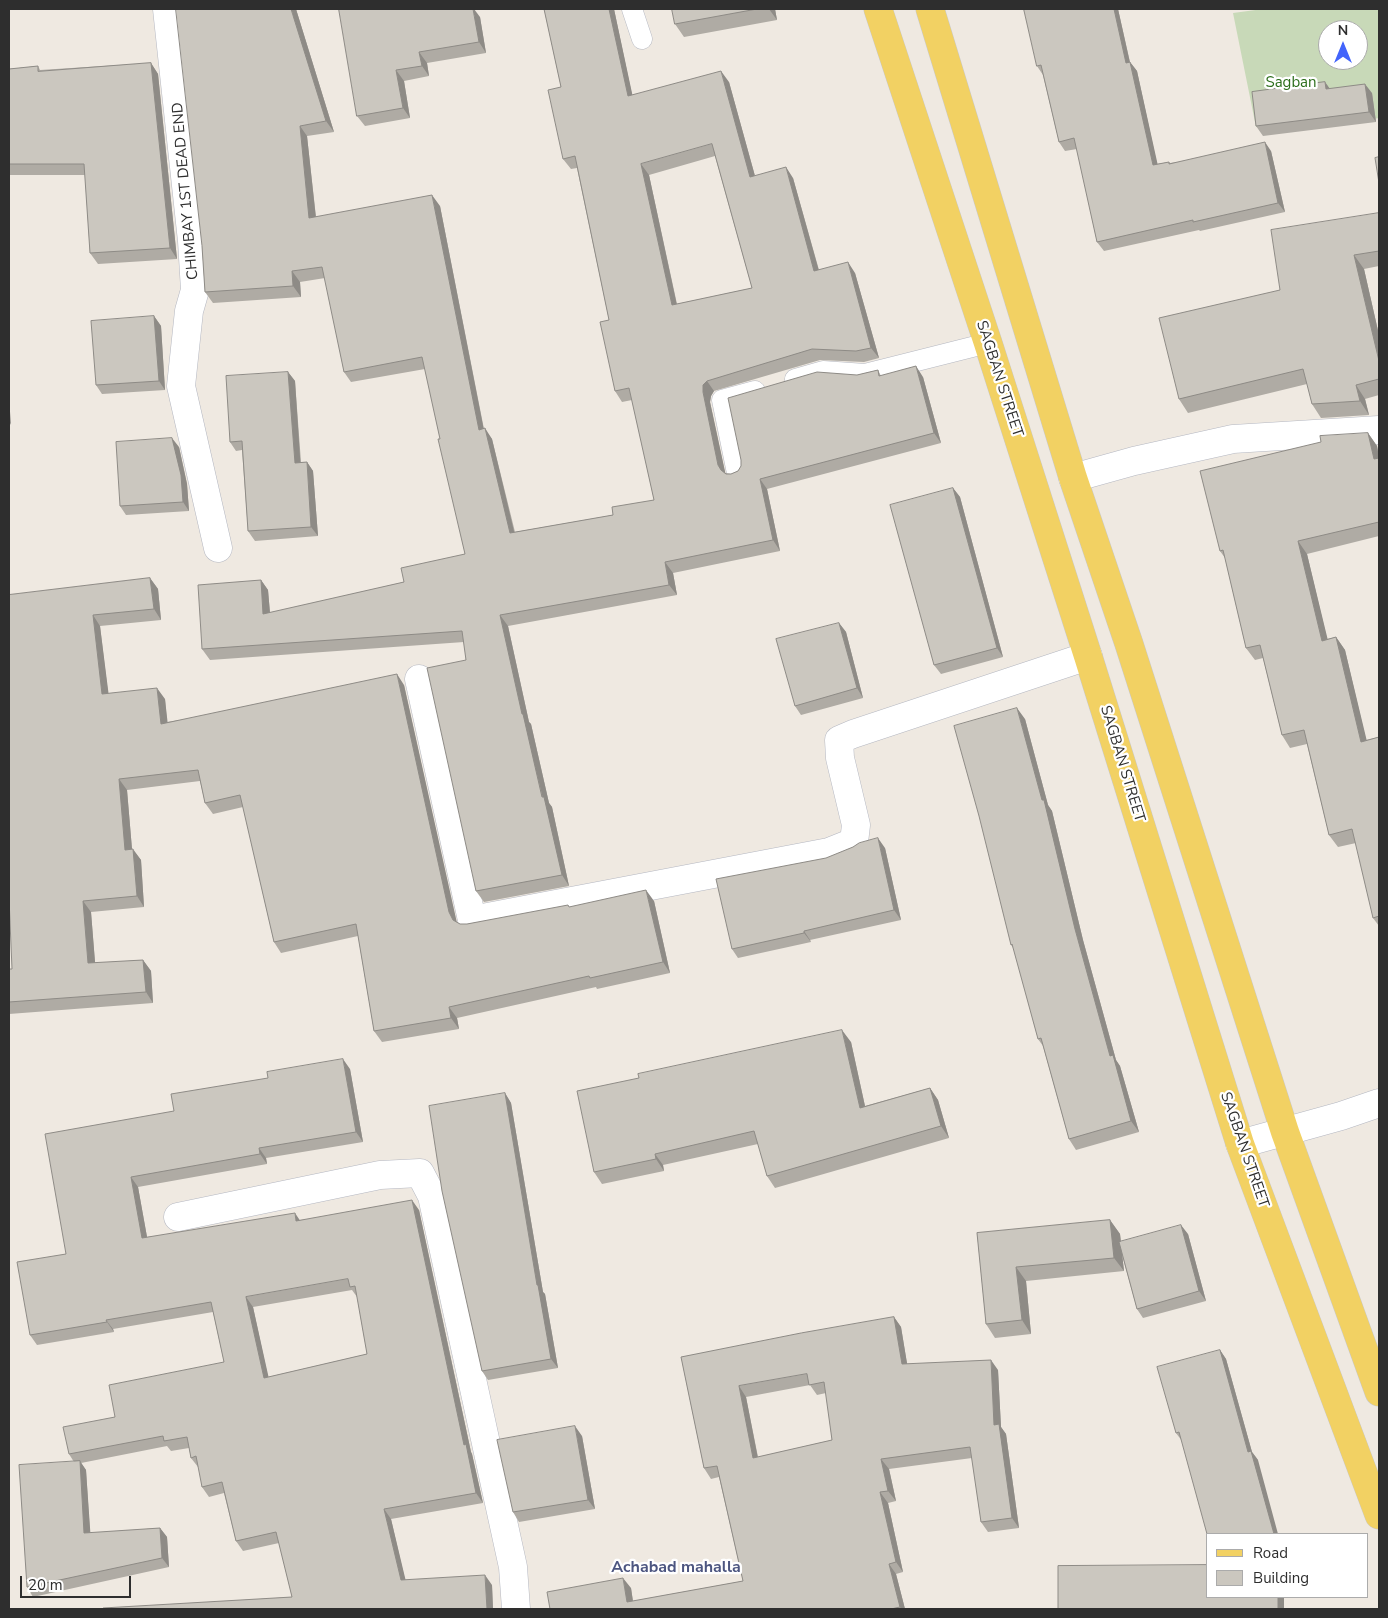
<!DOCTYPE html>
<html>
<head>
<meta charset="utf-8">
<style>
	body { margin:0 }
	#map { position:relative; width:1388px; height:1618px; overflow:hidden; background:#efe9e1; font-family:"Nunito Sans",sans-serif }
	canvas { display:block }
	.frame { position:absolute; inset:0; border:10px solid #2e2e2e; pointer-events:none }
	.legend { position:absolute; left:1206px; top:1533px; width:162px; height:65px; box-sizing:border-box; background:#fff; border:1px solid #ababab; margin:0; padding:6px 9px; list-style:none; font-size:15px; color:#2e2e2e }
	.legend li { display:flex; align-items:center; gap:10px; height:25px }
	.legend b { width:25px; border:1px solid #ababab }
	.north { position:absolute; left:1318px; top:20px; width:50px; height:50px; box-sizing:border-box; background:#fff; border:1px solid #ababab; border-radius:50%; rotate:0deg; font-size:14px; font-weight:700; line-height:20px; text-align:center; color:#2e2e2e }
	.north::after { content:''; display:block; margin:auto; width:18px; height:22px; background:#4264fb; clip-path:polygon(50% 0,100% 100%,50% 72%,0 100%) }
	.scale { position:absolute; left:20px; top:1576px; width:111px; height:22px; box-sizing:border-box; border:2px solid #2e2e2e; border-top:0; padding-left:6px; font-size:15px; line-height:18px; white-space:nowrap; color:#2e2e2e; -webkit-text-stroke:4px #fff; paint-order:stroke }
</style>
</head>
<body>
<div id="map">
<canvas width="1388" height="1618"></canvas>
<div class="frame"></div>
<ul class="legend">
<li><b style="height:6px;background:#f2d163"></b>Road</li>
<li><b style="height:14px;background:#cbc7bf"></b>Building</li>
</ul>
<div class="north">N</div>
<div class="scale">20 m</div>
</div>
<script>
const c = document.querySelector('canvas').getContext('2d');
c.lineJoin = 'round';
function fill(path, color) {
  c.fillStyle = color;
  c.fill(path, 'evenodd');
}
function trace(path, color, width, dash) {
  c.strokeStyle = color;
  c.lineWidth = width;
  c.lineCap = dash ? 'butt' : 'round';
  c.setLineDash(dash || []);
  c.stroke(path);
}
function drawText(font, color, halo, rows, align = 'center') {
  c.font = font + ' "Nunito Sans",sans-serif';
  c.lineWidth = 4.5;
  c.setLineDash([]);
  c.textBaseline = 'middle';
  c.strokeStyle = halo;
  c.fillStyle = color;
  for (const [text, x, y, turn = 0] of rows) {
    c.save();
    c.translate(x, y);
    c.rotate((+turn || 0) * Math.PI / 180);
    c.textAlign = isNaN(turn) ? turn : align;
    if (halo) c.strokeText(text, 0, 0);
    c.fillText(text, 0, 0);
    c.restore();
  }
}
fill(new Path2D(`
	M 1263,9 L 1379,9 L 1379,118 L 1343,124 L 1256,127 L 1233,13 ZM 1328,30 L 1358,30 L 1358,60 L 1328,60 Z`), '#c8d9b8');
const service = new Path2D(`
	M 632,9 L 642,39
	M 795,379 L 823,371 L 865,374 L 988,343
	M 737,473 L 722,400 L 755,391`);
const minor = new Path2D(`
	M 167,9 L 192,241 L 195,290 L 189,311 L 181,386 L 218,548
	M 1073,478 L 1134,461 L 1233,439 L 1379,430
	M 419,679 L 472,920 L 829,852 L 854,842 L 856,825 L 840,758 L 839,740 L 853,734 L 1088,656
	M 1240,1144 L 1341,1116 L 1379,1103
	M 178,1217 L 380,1175 L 420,1173 L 432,1196 L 513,1567 L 516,1609`);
const primary = new Path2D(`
	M 878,9 L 988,343 L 1088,656 L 1240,1144 L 1379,1515
	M 930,9 L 1073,478 L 1129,644 L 1285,1132 L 1379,1392`);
trace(service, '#b4b7c1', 21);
trace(minor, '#b4b7c1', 29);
trace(primary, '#c9c9c9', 29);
trace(service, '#fff', 20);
trace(minor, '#fff', 28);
trace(primary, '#f2d163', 28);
fill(new Path2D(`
	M 296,9 L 334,132 L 307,136 L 316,217 L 440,206 L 484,429 L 492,439 L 515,532 L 613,515 L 654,500 L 632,400 L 622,402 L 615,391 L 609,320 L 577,168 L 571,169 L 563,159 L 561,87 L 544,9 L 614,9 L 632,95 L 729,82 L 755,176 L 793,178 L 819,270 L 855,273 L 879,358 L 864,362 L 820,360 L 714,391 L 711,396 L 710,402 L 725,473 L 731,474 L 738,471 L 857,375 L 878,370 L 881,376 L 923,377 L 941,443 L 767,489 L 780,551 L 673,573 L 677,595 L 508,626 L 529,722 L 531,724 L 549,803 L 552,807 L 569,886 L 484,902 L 476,891 L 466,660 L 464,642 L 210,660 L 202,649 L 261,580 L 268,590 L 270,613 L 404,582 L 465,554 L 425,369 L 351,382 L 344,372 L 325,278 L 300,282 L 301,297 L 213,303 L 205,292 L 202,246 ZM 715,156 L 752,288 L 677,304 L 649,175 Z
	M 339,9 L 480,17 L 486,53 L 427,63 L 429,76 L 404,81 L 410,118 L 365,126 L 357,116 Z
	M 672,9 L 775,9 L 777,20 L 684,37 L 675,24 Z
	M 1024,9 L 1118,9 L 1130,62 L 1137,71 L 1157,164 L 1169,162 L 1170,163 L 1271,151 L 1285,212 L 1200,231 L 1199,230 L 1104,251 L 1097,242 L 1077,149 L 1065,151 L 1059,142 L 1043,75 L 1037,66 Z
	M 151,63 L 158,74 L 177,259 L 98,264 L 90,253 L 85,175 L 9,175 L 9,69 L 38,66 L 40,70 Z
	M 1325,82 L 1330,89 L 1372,93 L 1376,122 L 1263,136 L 1256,126 Z
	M 1379,213 L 1379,266 L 1364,269 L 1379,335 L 1379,395 L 1365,399 L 1369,415 L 1321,418 L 1312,404 L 1307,384 L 1188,413 L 1179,399 L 1280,290 Z
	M 154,316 L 161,326 L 165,390 L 102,394 L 96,385 Z
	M 288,372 L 295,381 L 301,462 L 307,462 L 313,471 L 318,536 L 255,541 L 248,531 L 242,450 L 236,451 L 230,442 Z
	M 1368,433 L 1377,446 L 1379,457 L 1379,536 L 1307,554 L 1327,639 L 1336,637 L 1345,650 L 1366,740 L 1379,737 L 1379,926 L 1373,918 L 1356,843 L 1338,847 L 1329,835 L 1307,744 L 1290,748 L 1282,735 L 1263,658 L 1255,660 L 1246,648 L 1225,558 L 1220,551 Z
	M 179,447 L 187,484 L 189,511 L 126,515 L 120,506 Z
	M 953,488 L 960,497 L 1003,657 L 941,674 L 934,665 Z
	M 150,578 L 158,589 L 161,620 L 100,626 L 108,693 L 165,699 L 167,722 L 404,685 L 456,922 L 460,924 L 467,924 L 570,907 L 654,901 L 670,973 L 597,989 L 596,987 L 457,1018 L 459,1029 L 382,1042 L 374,1031 L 358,936 L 281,953 L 274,942 L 243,807 L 213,814 L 205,803 L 200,781 L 127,790 L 132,849 L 141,860 L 144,907 L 91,912 L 95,963 L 143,960 L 151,971 L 153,1003 L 9,1014 L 9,969 L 12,969 L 9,595 Z
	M 839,623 L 846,632 L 863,698 L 801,715 L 795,706 Z
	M 1025,719 L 1048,805 L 1052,811 L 1083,940 L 1116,1060 L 1120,1066 L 1139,1132 L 1076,1150 L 1069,1139 L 1043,1046 L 1038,1039 L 1014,949 L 1011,945 Z
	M 885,848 L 901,920 L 810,940 L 811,942 L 738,958 L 732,949 Z
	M 851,1042 L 865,1106 L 930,1088 L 938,1100 L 949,1138 L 775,1188 L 767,1176 L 758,1144 L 663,1165 L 664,1171 L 602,1184 L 594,1172 Z
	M 350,1069 L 363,1142 L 266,1158 L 267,1164 L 138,1187 L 147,1237 L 300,1220 L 419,1210 L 471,1452 L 472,1454 L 483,1503 L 391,1519 L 405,1580 L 492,1585 L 493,1609 L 103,1609 L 292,1597 L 279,1543 L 243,1551 L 236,1541 L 224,1493 L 209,1497 L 202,1487 L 199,1467 L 198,1467 L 191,1458 L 189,1448 L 171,1451 L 167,1446 L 81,1463 L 86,1470 L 90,1533 L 160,1528 L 167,1537 L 169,1567 L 33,1597 L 27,1587 L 74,1462 L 69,1454 L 115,1417 L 224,1362 L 213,1312 L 113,1329 L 114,1332 L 37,1345 L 30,1335 L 66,1254 L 174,1111 ZM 352,1290 L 357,1297 L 367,1354 L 268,1377 L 253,1307 Z
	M 505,1093 L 511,1103 L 543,1292 L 545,1294 L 558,1368 L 488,1380 L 482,1371 Z
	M 1110,1220 L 1120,1234 L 1121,1242 L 1188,1234 L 1206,1301 L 1143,1318 L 1137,1309 L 1122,1255 L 1124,1271 L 1026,1281 L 1031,1334 L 995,1338 L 986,1324 L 977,1233 Z
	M 894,1317 L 901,1327 L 907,1364 L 998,1370 L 1001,1427 L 1006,1434 L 1019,1528 L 988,1532 L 981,1522 L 972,1458 L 889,1469 L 896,1501 L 888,1503 L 903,1572 L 896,1574 L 905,1609 L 550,1609 L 631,1588 L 633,1601 L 743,1581 L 719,1477 L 711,1479 L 704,1468 L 681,1357 ZM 810,1385 L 817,1395 L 826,1393 L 832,1440 L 758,1457 L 746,1397 Z
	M 1220,1350 L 1226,1359 L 1252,1452 L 1258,1460 L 1182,1441 L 1176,1433 Z
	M 582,1436 L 595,1509 L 519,1522 L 513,1512 Z`), '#afaba4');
fill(new Path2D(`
	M 291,9 L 296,9 L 334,132 L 326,121 Z
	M 473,9 L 474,9 L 480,17 L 486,53 L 479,42 Z
	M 609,9 L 614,9 L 635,107 L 628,96 Z
	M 769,9 L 775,9 L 777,20 Z
	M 1114,9 L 1118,9 L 1132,72 L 1126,63 Z
	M 419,52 L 427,63 L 429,76 L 422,66 Z
	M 1130,62 L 1137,71 L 1160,175 L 1153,165 Z
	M 151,63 L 158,74 L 177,259 L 170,248 Z
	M 396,70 L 404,81 L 410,118 L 403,108 Z
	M 721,71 L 729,82 L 758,187 L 750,177 Z
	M 1325,82 L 1332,92 L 1326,89 Z
	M 1365,84 L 1372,93 L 1376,122 L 1369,112 Z
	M 300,126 L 307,136 L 317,228 L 309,218 Z
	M 1265,142 L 1271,151 L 1285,212 L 1278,203 Z
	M 641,164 L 649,175 L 679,315 L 672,305 Z
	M 786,167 L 793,178 L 822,282 L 814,271 Z
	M 432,195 L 440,206 L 486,441 L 479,430 Z
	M 1354,255 L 1364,269 L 1379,335 L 1379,361 Z
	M 848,262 L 855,273 L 879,358 L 871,348 Z
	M 292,271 L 300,282 L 301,297 L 293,286 Z
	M 154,316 L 161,326 L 165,390 L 159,381 Z
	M 916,366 L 923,377 L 941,443 L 934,433 Z
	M 288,372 L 295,381 L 301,472 L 295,463 Z
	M 707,381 L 714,391 L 711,396 L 710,402 L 726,476 L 721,470 L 718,465 L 703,392 L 703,385 Z
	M 1356,385 L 1365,399 L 1369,415 L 1360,401 Z
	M 9,398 L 11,425 L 9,421 Z
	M 485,428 L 492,439 L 517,544 L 510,533 Z
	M 1368,433 L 1377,446 L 1379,457 L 1379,467 L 1374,459 Z
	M 172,438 L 179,447 L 187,484 L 189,511 L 183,502 Z
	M 307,462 L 313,471 L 318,536 L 311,527 Z
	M 760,479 L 767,489 L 780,551 L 773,540 Z
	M 953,488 L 960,497 L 1003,657 L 997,648 Z
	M 1298,541 L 1307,554 L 1331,653 L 1322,641 Z
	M 665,562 L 673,573 L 677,595 L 669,585 Z
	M 150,578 L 158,589 L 161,620 L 154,609 Z
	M 261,580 L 268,590 L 271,625 L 263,614 Z
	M 93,615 L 100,626 L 110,705 L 102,694 Z
	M 500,615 L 508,626 L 529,722 L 531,724 L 549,803 L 552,807 L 569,886 L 562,875 L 522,714 Z
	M 839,623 L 846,632 L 863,698 L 857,688 Z
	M 1336,637 L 1345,650 L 1370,754 L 1361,742 Z
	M 397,674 L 404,685 L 457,923 L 453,920 L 449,912 Z
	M 157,688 L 165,699 L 169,735 L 161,724 Z
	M 1017,708 L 1025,719 L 1048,805 L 1052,811 L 1083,940 L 1116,1060 L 1120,1066 L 1139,1132 L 1131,1121 L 1110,1056 L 1075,929 L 1042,800 Z
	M 119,779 L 127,790 L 133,861 L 125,850 Z
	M 878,838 L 885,848 L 901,920 L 894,910 Z
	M 133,849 L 141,860 L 144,907 L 137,896 Z
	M 646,890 L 654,901 L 670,973 L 663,962 Z
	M 83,901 L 91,912 L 96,974 L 88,963 Z
	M 804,931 L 810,940 L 811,942 L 804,933 Z
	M 143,960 L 151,971 L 153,1003 L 146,992 Z
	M 449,1007 L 457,1018 L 459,1029 L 451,1018 Z
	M 842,1030 L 851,1042 L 868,1120 L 860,1108 Z
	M 343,1059 L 350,1069 L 363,1142 L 356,1132 Z
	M 930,1088 L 938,1100 L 949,1138 L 941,1126 Z
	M 505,1093 L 511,1103 L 543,1292 L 545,1294 L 558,1368 L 551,1359 L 537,1285 Z
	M 259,1148 L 266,1158 L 267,1164 L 260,1154 Z
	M 655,1154 L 663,1165 L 664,1171 L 656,1159 Z
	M 131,1177 L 138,1187 L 149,1248 L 142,1238 Z
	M 412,1200 L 419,1210 L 471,1452 L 472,1454 L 483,1503 L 476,1493 L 464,1445 Z
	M 295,1213 L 301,1222 L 296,1221 Z
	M 1110,1220 L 1120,1234 L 1124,1271 L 1114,1258 Z
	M 1181,1225 L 1188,1234 L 1206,1301 L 1199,1291 Z
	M 1016,1267 L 1026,1281 L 1031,1334 L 1022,1320 Z
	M 246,1297 L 253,1307 L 271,1388 L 264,1378 Z
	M 894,1317 L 901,1327 L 909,1375 L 902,1364 Z
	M 106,1320 L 113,1329 L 114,1332 L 107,1322 Z
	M 1220,1350 L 1226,1359 L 1252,1452 L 1258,1460 L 1278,1534 L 1274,1534 L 1248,1452 Z
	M 991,1360 L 998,1370 L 1001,1427 L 1006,1434 L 1019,1528 L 1012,1518 L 994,1425 Z
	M 739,1386 L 746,1397 L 760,1469 L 753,1458 Z
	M 575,1426 L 582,1436 L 595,1509 L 588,1500 Z
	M 881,1459 L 889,1469 L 896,1501 L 888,1491 Z
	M 80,1461 L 86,1470 L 91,1542 L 84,1533 Z
	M 880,1492 L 888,1503 L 903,1572 L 896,1562 Z
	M 384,1509 L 391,1519 L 408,1590 L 401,1580 Z
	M 160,1528 L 167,1537 L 169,1567 L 162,1558 Z
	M 889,1564 L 896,1574 L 905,1609 L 901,1609 L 900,1607 Z
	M 485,1575 L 492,1585 L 493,1609 L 487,1609 Z
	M 623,1578 L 631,1588 L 634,1609 L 627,1602 Z
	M 1278,1597 L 1284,1597 L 1284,1609 L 1278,1609 Z`), '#8e8b86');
const building = new Path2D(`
	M 176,9 L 291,9 L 326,121 L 300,126 L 309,218 L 432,195 L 479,430 L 485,428 L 510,533 L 613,515 L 612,507 L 654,500 L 629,388 L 615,391 L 600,322 L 609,320 L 575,156 L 563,159 L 548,90 L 561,87 L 544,9 L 609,9 L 628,96 L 721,71 L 750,177 L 786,167 L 814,271 L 848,262 L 871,348 L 856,351 L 812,349 L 707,381 L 703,385 L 703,392 L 718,465 L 721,470 L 726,474 L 731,474 L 738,471 L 741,466 L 741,460 L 728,398 L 817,372 L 857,375 L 878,370 L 879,376 L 916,366 L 934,433 L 760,479 L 773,540 L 665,562 L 669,585 L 500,615 L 522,714 L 523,714 L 542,797 L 544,797 L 562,875 L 476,891 L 427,668 L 466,660 L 462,631 L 202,649 L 198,585 L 261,580 L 263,614 L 404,582 L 401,568 L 465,554 L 438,439 L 440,439 L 422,357 L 344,372 L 322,267 L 292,271 L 293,286 L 205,292 L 202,246 ZM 712,144 L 752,288 L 672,305 L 641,164 Z
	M 339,9 L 473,9 L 479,42 L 419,52 L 422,66 L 396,70 L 403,108 L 357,116 Z
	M 672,9 L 757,9 L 675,24 Z
	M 1024,9 L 1114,9 L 1126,63 L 1130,62 L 1153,165 L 1169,162 L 1169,164 L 1265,142 L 1278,203 L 1193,222 L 1193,220 L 1097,242 L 1074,138 L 1059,142 L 1041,65 L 1037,66 Z
	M 151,63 L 170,248 L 90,253 L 84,164 L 9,164 L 9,69 L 38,66 L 38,71 Z
	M 1325,82 L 1326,89 L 1365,84 L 1369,112 L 1256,126 L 1252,92 Z
	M 1379,157 L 1379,183 L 1375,158 Z
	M 1379,213 L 1379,251 L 1354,255 L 1379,361 L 1379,379 L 1356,385 L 1360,401 L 1312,404 L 1303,369 L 1179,399 L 1159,318 L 1280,290 L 1271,230 Z
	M 154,316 L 159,381 L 96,385 L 91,321 Z
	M 288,372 L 295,463 L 307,462 L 311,527 L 248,531 L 242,441 L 230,442 L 226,376 Z
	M 1368,433 L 1374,459 L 1379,458 L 1379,522 L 1298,541 L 1322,641 L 1336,637 L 1361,742 L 1379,737 L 1379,916 L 1373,918 L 1352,829 L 1329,835 L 1304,730 L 1282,735 L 1260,645 L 1246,648 L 1223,550 L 1220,551 L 1200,471 L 1321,442 L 1320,436 Z
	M 172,438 L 181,475 L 183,502 L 120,506 L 116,442 Z
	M 953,488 L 997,648 L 934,665 L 890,505 Z
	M 150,578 L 154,609 L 93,615 L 102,694 L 157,688 L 161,724 L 397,674 L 449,912 L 453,920 L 460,924 L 467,924 L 568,905 L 569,907 L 646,890 L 663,962 L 590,978 L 589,976 L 449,1007 L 451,1018 L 374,1031 L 356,924 L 274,942 L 240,795 L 205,803 L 198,770 L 119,779 L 125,850 L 133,849 L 137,896 L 83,901 L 88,963 L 143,960 L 146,992 L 9,1002 L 9,969 L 12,969 L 9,898 L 9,595 Z
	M 839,623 L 857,688 L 795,706 L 776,639 Z
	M 1017,708 L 1042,800 L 1044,800 L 1075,929 L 1110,1056 L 1113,1055 L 1131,1121 L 1069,1139 L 1041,1038 L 1038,1039 L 1012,944 L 1011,945 L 979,816 L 954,726 Z
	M 878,838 L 894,910 L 804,931 L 804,933 L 732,949 L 716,879 L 826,858 L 853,847 L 859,843 Z
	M 842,1030 L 860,1108 L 930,1088 L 941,1126 L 767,1176 L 754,1131 L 655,1154 L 656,1159 L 594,1172 L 577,1091 L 639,1078 L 638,1074 Z
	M 343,1059 L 356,1132 L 259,1148 L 260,1154 L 131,1177 L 142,1238 L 295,1213 L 296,1221 L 412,1200 L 464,1445 L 466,1444 L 476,1493 L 384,1509 L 401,1580 L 485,1575 L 487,1609 L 103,1609 L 103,1608 L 292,1597 L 276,1532 L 236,1541 L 222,1482 L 202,1487 L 196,1456 L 191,1458 L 187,1437 L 164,1441 L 163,1436 L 69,1454 L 63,1427 L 115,1417 L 109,1385 L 224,1362 L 211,1302 L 106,1320 L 107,1322 L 30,1335 L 17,1262 L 66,1254 L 45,1134 L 174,1111 L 171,1094 L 268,1078 L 267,1072 ZM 348,1279 L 350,1287 L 355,1286 L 367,1354 L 264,1378 L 246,1297 Z
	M 505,1093 L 537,1285 L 538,1285 L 551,1359 L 482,1371 L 442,1191 L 429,1106 Z
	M 1110,1220 L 1114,1258 L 1016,1267 L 1022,1320 L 986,1324 L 977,1233 Z
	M 1181,1225 L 1199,1291 L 1137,1309 L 1119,1242 Z
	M 894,1317 L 902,1364 L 991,1360 L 994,1425 L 999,1424 L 1012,1518 L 981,1522 L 970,1447 L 881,1459 L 888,1491 L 880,1492 L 896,1562 L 889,1564 L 900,1607 L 891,1609 L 550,1609 L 547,1592 L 623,1578 L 627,1602 L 743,1581 L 717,1466 L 704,1468 L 681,1357 L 801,1333 ZM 807,1374 L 809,1385 L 824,1382 L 832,1440 L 753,1458 L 739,1386 Z
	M 1220,1350 L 1248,1452 L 1251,1451 L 1274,1534 L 1207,1534 L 1179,1432 L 1176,1433 L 1157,1367 Z
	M 575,1426 L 588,1500 L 513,1512 L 497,1440 Z
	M 80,1461 L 84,1533 L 160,1528 L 162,1558 L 27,1587 L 19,1465 Z
	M 1207,1565 L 1207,1597 L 1278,1597 L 1278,1609 L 1058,1609 L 1058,1566 Z`);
fill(building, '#cbc7bf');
trace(building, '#8e8b86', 1);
drawText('15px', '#2c6e1b', '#fff', [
	["Sagban",1291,83]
]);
drawText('15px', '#2e2e2e', '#fff', [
	["CHIMBAY 1ST DEAD END",186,191,-95],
	["SAGBAN STREET",999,379,72],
	["SAGBAN STREET",1122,764,73],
	["SAGBAN STREET",1244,1150,71]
]);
drawText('bold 16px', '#4d5680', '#fff', [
	["Achabad mahalla",676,1568]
]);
</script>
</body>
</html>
